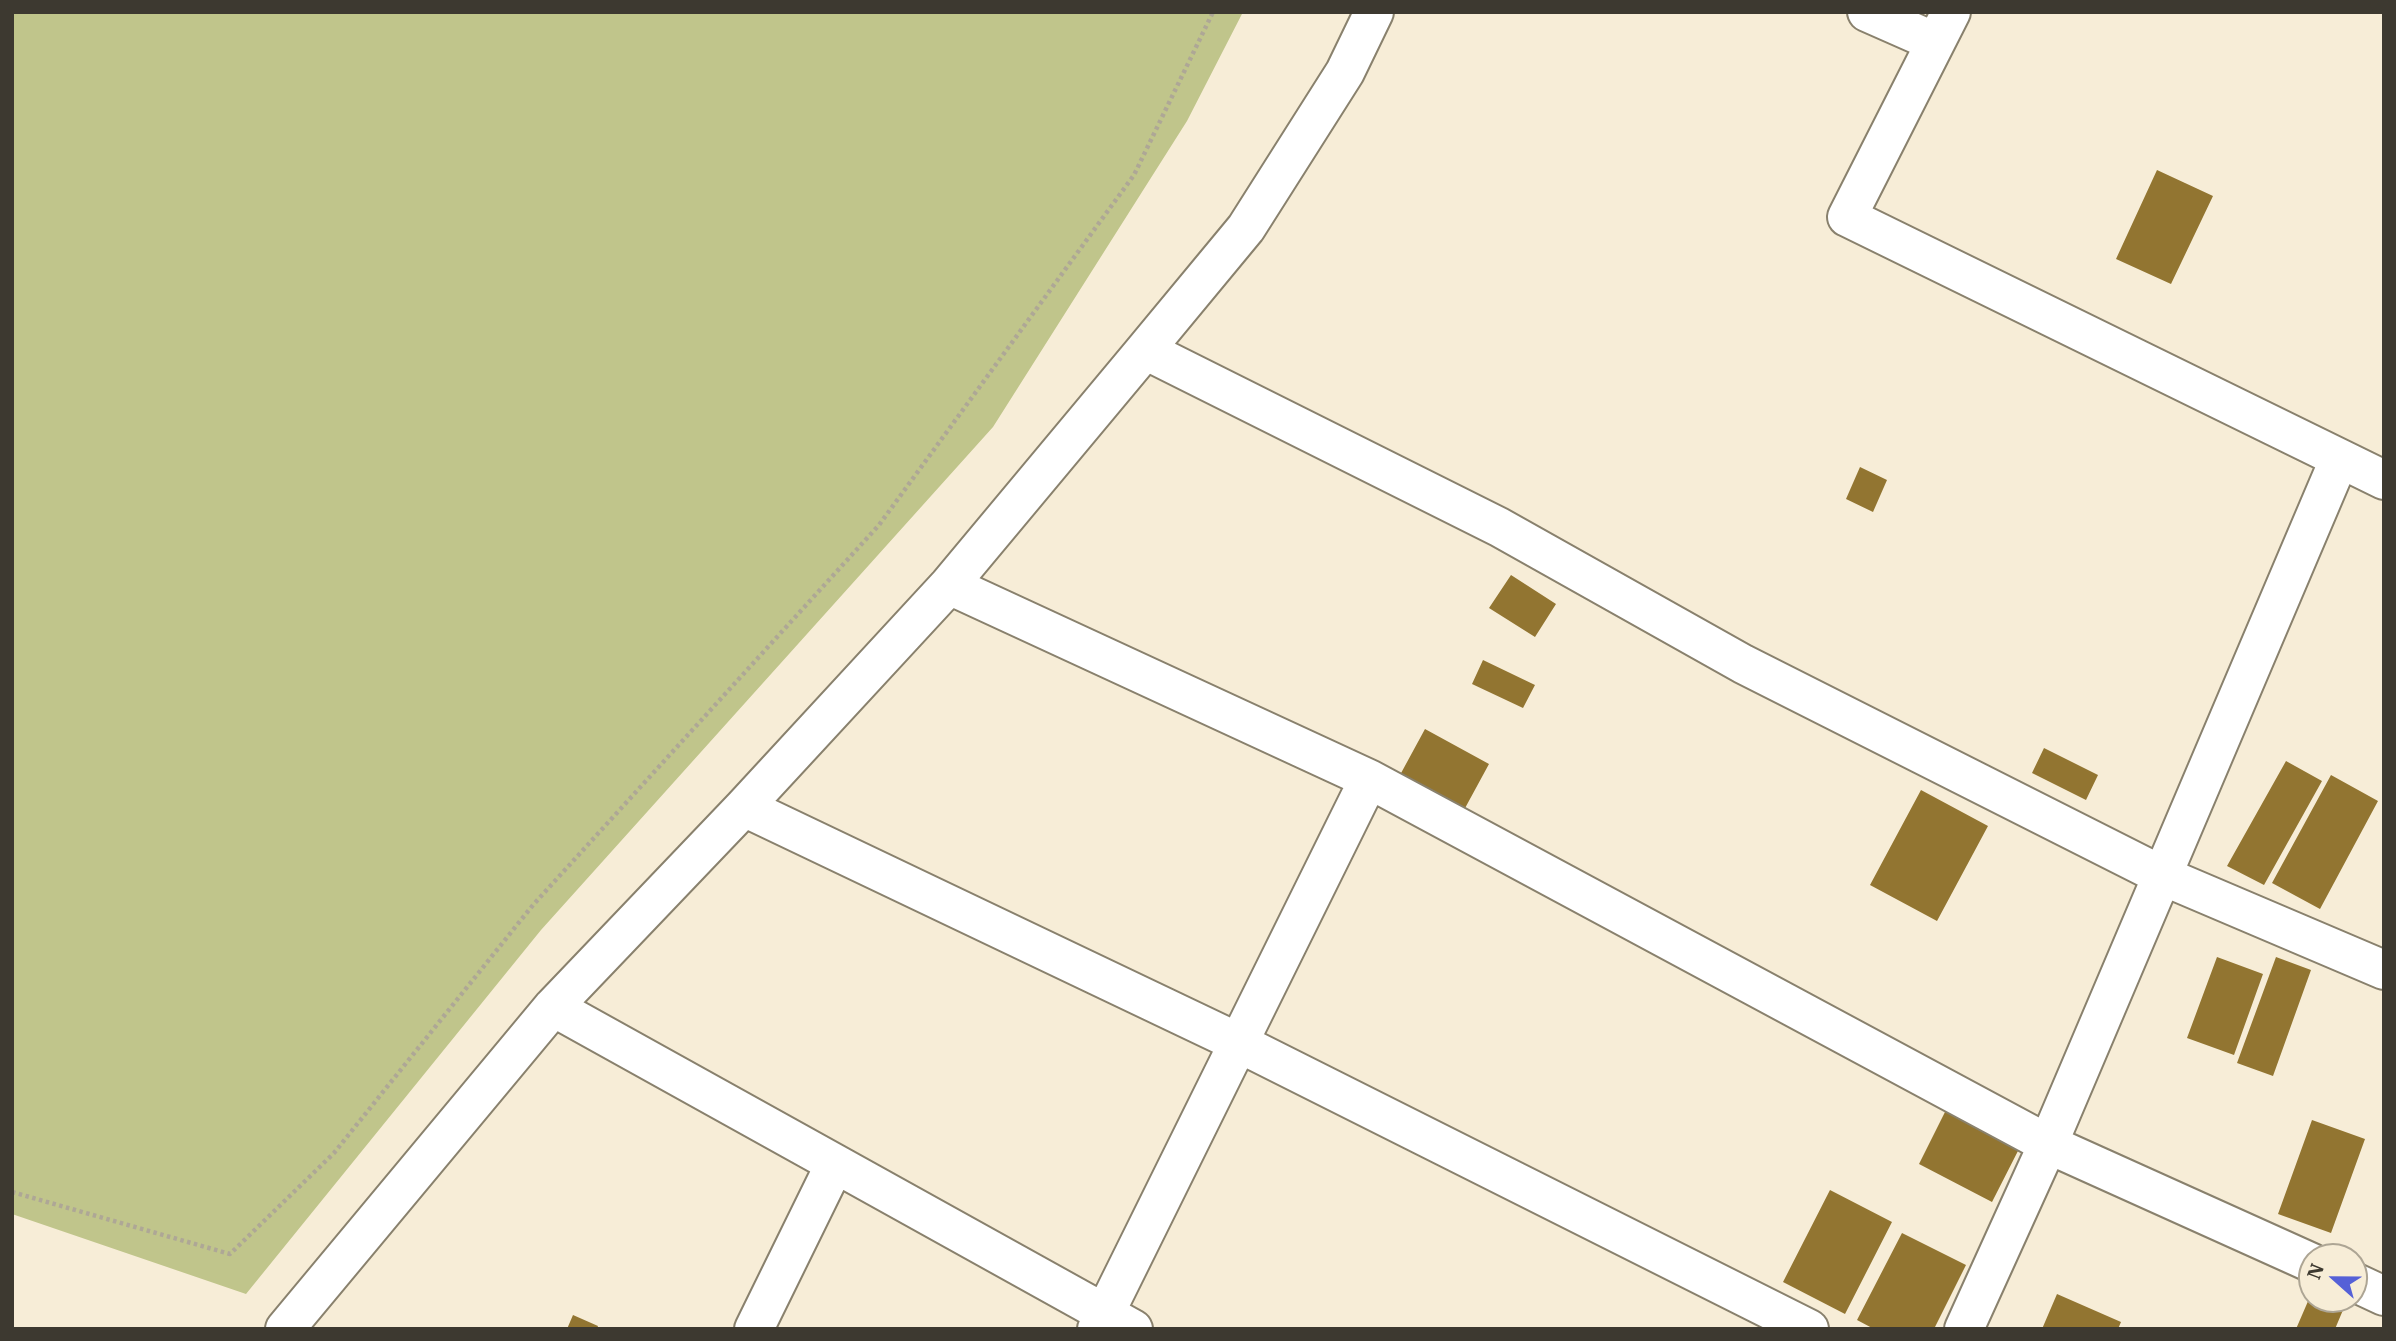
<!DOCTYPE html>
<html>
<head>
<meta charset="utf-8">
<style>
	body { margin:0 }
	#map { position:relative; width:2396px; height:1341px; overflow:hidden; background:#f7edd7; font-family:"IBM Plex Serif",serif }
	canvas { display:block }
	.frame { position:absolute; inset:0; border:14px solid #3d3930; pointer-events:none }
	.north { position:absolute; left:2298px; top:1243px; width:70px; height:70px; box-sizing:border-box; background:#f7edd7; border:2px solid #ada594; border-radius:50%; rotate:291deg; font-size:19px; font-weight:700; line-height:28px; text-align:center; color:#3d3930 }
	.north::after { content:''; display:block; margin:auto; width:24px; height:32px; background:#5560d7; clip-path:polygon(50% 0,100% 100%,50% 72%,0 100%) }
</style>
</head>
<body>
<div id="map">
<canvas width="2396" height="1341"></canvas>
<div class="frame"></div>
<div class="north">N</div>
</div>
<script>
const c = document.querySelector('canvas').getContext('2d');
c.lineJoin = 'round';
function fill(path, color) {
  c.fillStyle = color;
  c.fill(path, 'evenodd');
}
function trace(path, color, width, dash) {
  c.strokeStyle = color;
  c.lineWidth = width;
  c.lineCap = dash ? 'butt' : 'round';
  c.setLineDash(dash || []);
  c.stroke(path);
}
fill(new Path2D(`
	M 12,12 L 1243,12 L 1187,121 L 993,427 L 541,930 L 246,1294 L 12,1214 Z`), '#c0c58b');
fill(new Path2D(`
	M 2157,170 L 2213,196 L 2171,284 L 2116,259 Z
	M 1860,467 L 1887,480 L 1873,512 L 1846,499 Z
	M 1511,575 L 1556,604 L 1535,637 L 1489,608 Z
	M 1483,660 L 1535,685 L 1523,708 L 1472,684 Z
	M 1425,729 L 1489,764 L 1464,810 L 1400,775 Z
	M 2044,748 L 2098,775 L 2086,800 L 2032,773 Z
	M 2286,761 L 2322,781 L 2264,885 L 2227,866 Z
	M 2331,775 L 2378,801 L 2320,909 L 2272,883 Z
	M 1921,790 L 1988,826 L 1937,921 L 1870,885 Z
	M 2217,957 L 2263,974 L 2234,1055 L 2187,1038 Z
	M 2276,957 L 2311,970 L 2273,1076 L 2237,1063 Z
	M 1946,1110 L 2020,1147 L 1992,1202 L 1919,1164 Z
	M 2312,1120 L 2365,1139 L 2331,1233 L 2278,1214 Z
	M 1830,1190 L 1892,1222 L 1845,1314 L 1783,1282 Z
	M 1902,1233 L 1966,1265 L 1934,1329 L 1874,1329 L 1857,1320 Z
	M 2312,1292 L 2312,1299 L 2343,1310 L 2335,1329 L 2296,1329 Z
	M 2057,1294 L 2121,1322 L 2118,1329 L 2042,1329 Z
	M 573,1315 L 598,1326 L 597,1329 L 567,1329 Z`), '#927531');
const minor = new Path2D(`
	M 1867,12 L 1935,42
	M 1951,12 L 1847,217 L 2384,480
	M 1145,350 L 1499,527 L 1743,664 L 2163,876 L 2384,970
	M 949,585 L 1369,779 L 2048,1144 L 2312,1263
	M 744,807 L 1237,1042 L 1809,1329
	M 553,1007 L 1133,1329
	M 2354,1282 L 2384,1296
	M 285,1329 L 553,1007 L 744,807 L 949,585 L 1145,350 L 1246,228 L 1345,72 L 1374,12
	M 754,1329 L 835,1164
	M 1097,1329 L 1369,779
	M 1964,1329 L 2048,1144 L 2339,460`);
trace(minor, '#89816d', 42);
trace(new Path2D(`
	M 12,1192 L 230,1254 L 334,1153 L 533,905 L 879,525 L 1134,175 L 1213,12`), '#aea796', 4.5, [3.5, 3.5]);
trace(minor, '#fff', 38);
</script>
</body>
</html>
